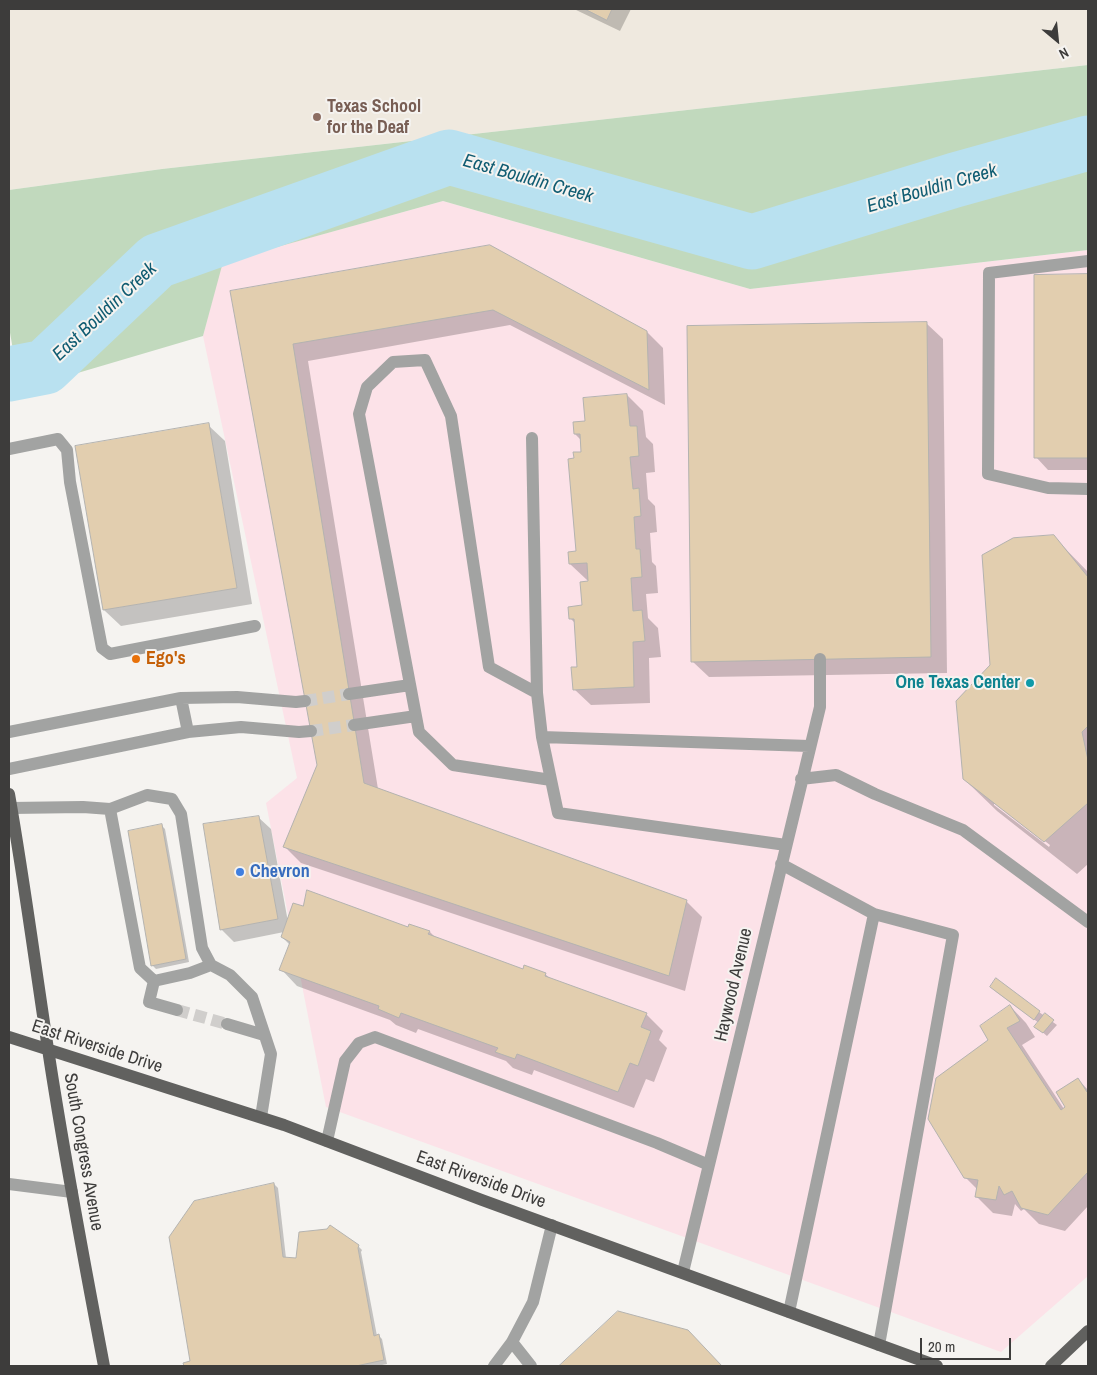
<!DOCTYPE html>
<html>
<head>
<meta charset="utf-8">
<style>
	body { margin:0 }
	#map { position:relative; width:1097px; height:1375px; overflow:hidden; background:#f5f3f0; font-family:"Archivo Narrow",sans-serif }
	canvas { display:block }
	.frame { position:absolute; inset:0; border:10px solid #3d3c3b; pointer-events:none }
	.north { position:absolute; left:1032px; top:15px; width:50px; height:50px; -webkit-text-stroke:4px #f5f3f0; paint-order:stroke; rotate:152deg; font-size:14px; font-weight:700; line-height:20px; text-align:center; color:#3d3c3b }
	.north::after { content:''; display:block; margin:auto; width:18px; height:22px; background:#3d3c3b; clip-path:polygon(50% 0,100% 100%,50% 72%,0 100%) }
	.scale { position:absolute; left:920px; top:1338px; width:91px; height:22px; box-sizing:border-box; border:2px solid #3d3c3b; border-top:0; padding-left:6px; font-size:15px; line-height:18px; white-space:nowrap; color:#3d3c3b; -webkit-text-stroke:4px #f5f3f0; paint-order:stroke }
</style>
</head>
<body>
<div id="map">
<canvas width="1097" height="1375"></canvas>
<div class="frame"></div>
<div class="north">N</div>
<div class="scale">20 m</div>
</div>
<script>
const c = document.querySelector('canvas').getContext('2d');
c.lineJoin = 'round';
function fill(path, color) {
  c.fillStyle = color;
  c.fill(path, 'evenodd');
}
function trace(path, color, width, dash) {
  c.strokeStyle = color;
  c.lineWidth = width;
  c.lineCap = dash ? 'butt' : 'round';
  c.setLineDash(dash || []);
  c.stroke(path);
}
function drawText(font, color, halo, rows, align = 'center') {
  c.font = font + ' "Archivo Narrow",sans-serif';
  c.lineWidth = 4;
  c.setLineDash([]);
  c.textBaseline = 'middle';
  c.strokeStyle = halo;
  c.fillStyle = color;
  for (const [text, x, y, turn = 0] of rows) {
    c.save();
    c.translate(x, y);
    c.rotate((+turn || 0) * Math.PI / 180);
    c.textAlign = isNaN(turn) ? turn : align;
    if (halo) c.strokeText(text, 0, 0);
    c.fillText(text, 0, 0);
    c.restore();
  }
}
fill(new Path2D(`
	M 443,201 L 750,289 L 1088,250 L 1088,1276 L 1001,1352 L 326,1107 L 266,803 L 297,778 L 203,336 L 222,262 Z`), '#fce2e8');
fill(new Path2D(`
	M 9,9 L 1088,9 L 1088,65 L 162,169 L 9,190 Z`), '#efe9df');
fill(new Path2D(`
	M 1088,65 L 1088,250 L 750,289 L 443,201 L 223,262 L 203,336 L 20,390 L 9,327 L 9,190 L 162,169 Z`), '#c1d9bd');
fill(new Path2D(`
	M 574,9 L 631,9 L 620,31 Z
	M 490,246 L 647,332 L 663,348 L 665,405 L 510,325 L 308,361 L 378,789 L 686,901 L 702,917 L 685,991 L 301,863 L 285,847 L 318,765 L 231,292 Z
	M 1036,276 L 1088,276 L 1088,470 L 1048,470 L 1036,457 Z
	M 926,323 L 943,339 L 947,673 L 709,677 L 692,661 Z
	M 627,395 L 643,411 L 646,437 L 653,444 L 655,472 L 646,473 L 648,499 L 655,506 L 657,532 L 650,533 L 652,562 L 656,566 L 658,593 L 646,594 L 648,618 L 658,628 L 661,657 L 649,658 L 650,703 L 591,705 L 574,689 L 579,668 L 576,624 L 571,619 L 583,607 L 590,583 L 590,580 L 587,580 L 570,564 L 577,552 L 575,460 L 583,453 L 581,440 L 575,434 L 587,423 Z
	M 208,425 L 225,441 L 252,604 L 121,626 L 104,610 L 77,447 Z
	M 1053,536 L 1088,572 L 1088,864 L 1077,874 L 997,811 L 964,779 L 991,665 ZM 994,802 L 1050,845 L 1049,847 L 994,805 Z
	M 258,817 L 271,829 L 288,922 L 409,929 L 410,925 L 430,932 L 436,938 L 524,971 L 545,974 L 552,980 L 646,1014 L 663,1031 L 659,1040 L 667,1048 L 654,1082 L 646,1079 L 634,1108 L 534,1070 L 532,1075 L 513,1068 L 506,1061 L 418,1029 L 416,1033 L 396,1025 L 390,1020 L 297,986 L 281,969 L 290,945 L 282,937 L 284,932 L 234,942 L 221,929 Z
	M 161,825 L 165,829 L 189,962 L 156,969 L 152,965 Z
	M 995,991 L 1039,1012 L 1057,1025 L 1047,1036 L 1040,1030 L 1039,1023 Z
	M 1010,1006 L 1026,1023 L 1035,1037 L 1022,1045 L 1064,1109 L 1078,1079 L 1088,1090 L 1088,1206 L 1065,1231 L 1039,1224 L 1024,1209 L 1021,1211 L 1015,1204 L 1012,1216 L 993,1213 L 977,1197 L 978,1190 L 965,1177 L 990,1040 Z
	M 274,1184 L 278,1188 L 286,1258 L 297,1259 L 358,1246 L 362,1250 L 361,1252 L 377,1336 L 378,1335 L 382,1339 L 387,1364 L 377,1366 L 185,1366 L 185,1364 L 192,1362 Z
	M 618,1313 L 704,1348 L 722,1366 L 560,1366 Z`), '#0003');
trace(new Path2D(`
	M 9,374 L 45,367 L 157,261 L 449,157 L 752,242 L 955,180 L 1088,143`), '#b9e1f0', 55);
const building = new Path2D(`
	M 585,9 L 612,9 L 607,20 Z
	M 490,245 L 647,331 L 649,390 L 493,310 L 293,344 L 364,783 L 687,900 L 669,976 L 283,847 L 317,765 L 230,291 Z
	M 1088,274 L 1088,458 L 1034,458 L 1034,275 Z
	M 927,322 L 931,657 L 691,662 L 687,326 Z
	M 627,394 L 630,426 L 637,426 L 639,456 L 630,457 L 633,489 L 639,488 L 641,516 L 634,517 L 636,549 L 640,549 L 642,577 L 631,578 L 633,611 L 642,610 L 645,641 L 633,642 L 634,687 L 573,690 L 571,667 L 577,667 L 574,619 L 569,619 L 568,607 L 582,605 L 580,582 L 588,581 L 587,563 L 569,564 L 568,552 L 576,551 L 568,459 L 574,458 L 573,452 L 581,452 L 580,434 L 574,434 L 573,422 L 585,421 L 583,398 Z
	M 209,423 L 237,588 L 103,610 L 75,446 Z
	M 1054,535 L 1088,577 L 1088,726 L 1082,732 L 1088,760 L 1088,803 L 1044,842 L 963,779 L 956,701 L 990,665 L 982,555 L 1013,538 Z
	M 259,816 L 278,919 L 220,930 L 203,824 Z
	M 162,824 L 186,959 L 151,966 L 128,831 Z
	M 307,890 L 408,927 L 409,924 L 430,931 L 428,934 L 523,969 L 524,965 L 546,973 L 545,976 L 647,1013 L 641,1027 L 651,1031 L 638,1066 L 630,1063 L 618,1092 L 517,1054 L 515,1059 L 495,1052 L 498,1048 L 401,1013 L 399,1018 L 378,1009 L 379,1006 L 279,970 L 290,942 L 281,937 L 293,903 L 303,906 Z
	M 996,978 L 1040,1011 L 1034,1020 L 990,987 Z
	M 1010,1005 L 1020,1021 L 1007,1028 L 1061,1110 L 1065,1107 L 1056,1092 L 1078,1078 L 1087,1092 L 1088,1091 L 1088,1172 L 1048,1215 L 1021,1208 L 1012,1191 L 1004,1195 L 999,1186 L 996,1200 L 975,1197 L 978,1180 L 964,1178 L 928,1119 L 936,1078 L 988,1040 L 980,1026 Z
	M 1045,1013 L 1054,1020 L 1043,1033 L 1034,1027 Z
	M 274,1183 L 283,1257 L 296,1258 L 299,1232 L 327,1229 L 330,1225 L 359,1245 L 358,1248 L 374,1336 L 379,1334 L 384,1360 L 356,1366 L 184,1366 L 183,1363 L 190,1361 L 169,1237 L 194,1201 Z
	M 618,1311 L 688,1330 L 722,1366 L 559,1366 Z`);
fill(building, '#e2ceaf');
trace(building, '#b4b3b0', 1);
trace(new Path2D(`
	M 305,701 L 349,694
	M 311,731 L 354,725
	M 177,1010 L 227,1024`), '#d0cecc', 12, [12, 6]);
trace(new Path2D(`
	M 1088,261 L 989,273 L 988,474 L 1048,488 L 1088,489
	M 532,438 L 537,693 L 542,737 L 558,813 L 786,845
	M 9,449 L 58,439 L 67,450 L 70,482 L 102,648 L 110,654 L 255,626
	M 537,693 L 489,667 L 451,416 L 425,360 L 393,362 L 367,387 L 359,414 L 419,732 L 453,765 L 551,780
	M 349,694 L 410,685
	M 181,698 L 188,732
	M 354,725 L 416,716
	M 9,732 L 181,698 L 237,697 L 296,702 L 305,701
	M 542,737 L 809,746
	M 9,769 L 188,732 L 241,727 L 299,732 L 311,731
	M 801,779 L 836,775 L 875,794 L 963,830 L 1088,922
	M 11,808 L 83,807 L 110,809 L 147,795 L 172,799 L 181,814 L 202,948 L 211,965 L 230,975 L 252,997 L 271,1054 L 261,1117
	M 110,809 L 140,968 L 154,981 L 190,973 L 211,965
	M 781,864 L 874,914
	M 154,981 L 149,1002 L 177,1010
	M 227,1024 L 264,1035
	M 327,1141 L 345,1061 L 359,1043 L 375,1037 L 657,1143 L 709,1165
	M 9,1184 L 72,1192
	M 683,1272 L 820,707 L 820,659
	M 789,1312 L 874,914 L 953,935 L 879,1345
	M 512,1342 L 531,1366
	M 494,1366 L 512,1342 L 533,1302 L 552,1225`), '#a2a3a2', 12);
trace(new Path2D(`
	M 9,794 C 24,879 35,964 48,1049 C 64,1155 84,1261 104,1366
	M 9,1037 L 284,1125 L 482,1200 L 937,1366
	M 1051,1366 L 1088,1331`), '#61615f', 12);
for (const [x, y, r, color] of [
	[317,117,5,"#8d6e63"],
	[136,659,5,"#e8710a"],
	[1030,683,5,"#0f9aa8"],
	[240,872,5,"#3f7fe0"]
]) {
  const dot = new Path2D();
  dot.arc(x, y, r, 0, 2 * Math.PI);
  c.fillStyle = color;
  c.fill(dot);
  trace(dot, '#f5f3f0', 2);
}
drawText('bold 18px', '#785e54', '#f5f3f0', [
	["Texas School",327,107],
	["for the Deaf",327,128]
], 'left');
drawText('bold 18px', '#c56008', '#f5f3f0', [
	["Ego's",146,659]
], 'left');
drawText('bold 18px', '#0d838f', '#f5f3f0', [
	["One Texas Center",1020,683]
], 'right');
drawText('bold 18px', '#366cbe', '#f5f3f0', [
	["Chevron",250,872]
], 'left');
drawText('18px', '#3d3c3b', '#f5f3f0', [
	["Haywood Avenue",734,985,-77],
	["East Riverside Drive",97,1047,18],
	["South Congress Avenue",83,1152,80],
	["East Riverside Drive",481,1180,20]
]);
drawText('italic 19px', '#105c72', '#f5f3f0', [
	["East Bouldin Creek",528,179,16],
	["East Bouldin Creek",932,189,-16],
	["East Bouldin Creek",105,312,-43]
]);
</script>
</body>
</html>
